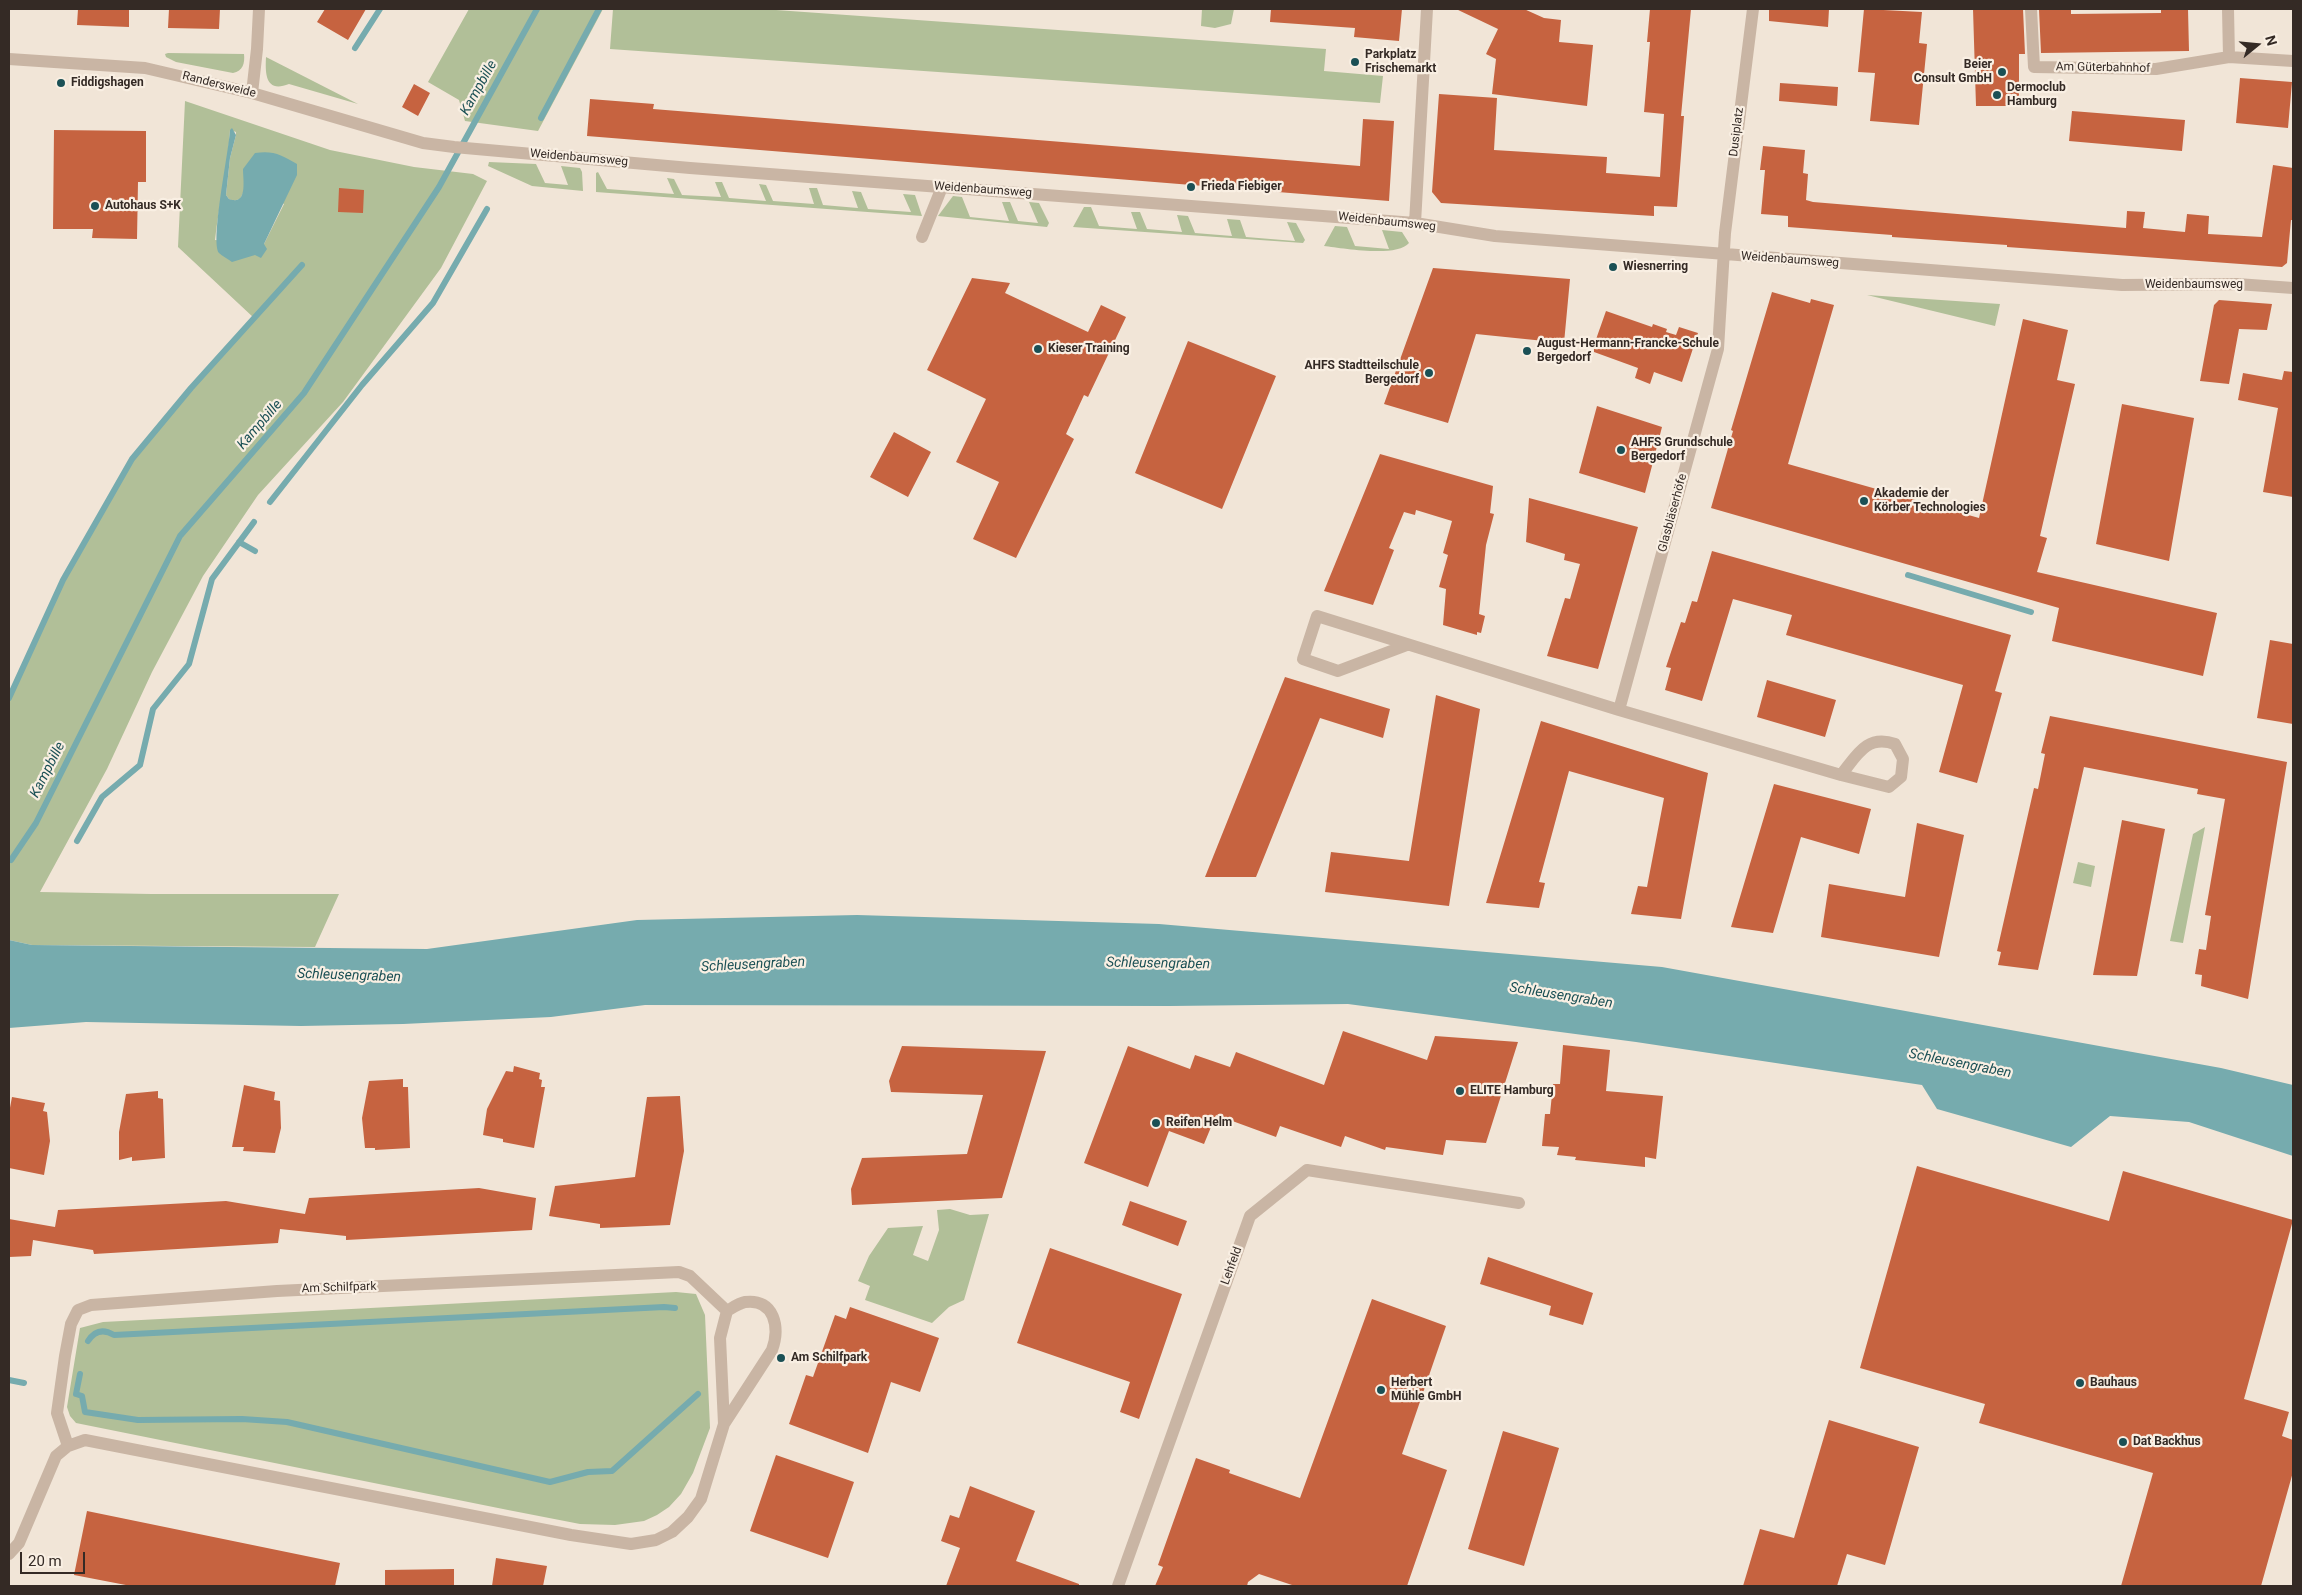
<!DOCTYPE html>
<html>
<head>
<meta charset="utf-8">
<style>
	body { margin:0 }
	#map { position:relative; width:2302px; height:1595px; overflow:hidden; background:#f1e5d7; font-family:Roboto,sans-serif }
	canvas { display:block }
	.frame { position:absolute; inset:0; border:10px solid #342a25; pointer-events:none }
	.north { position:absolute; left:2232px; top:20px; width:50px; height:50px; -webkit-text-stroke:4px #f9efe3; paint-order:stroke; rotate:73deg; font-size:14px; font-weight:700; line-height:20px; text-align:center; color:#342a25 }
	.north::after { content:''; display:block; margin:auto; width:18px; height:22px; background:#342a25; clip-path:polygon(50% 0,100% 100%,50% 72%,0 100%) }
	.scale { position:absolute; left:20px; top:1552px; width:65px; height:22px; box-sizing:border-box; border:2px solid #342a25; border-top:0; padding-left:6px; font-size:15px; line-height:18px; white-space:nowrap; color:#342a25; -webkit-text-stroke:4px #f9efe3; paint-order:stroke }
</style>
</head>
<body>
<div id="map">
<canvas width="2302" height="1595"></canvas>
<div class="frame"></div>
<div class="north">N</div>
<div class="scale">20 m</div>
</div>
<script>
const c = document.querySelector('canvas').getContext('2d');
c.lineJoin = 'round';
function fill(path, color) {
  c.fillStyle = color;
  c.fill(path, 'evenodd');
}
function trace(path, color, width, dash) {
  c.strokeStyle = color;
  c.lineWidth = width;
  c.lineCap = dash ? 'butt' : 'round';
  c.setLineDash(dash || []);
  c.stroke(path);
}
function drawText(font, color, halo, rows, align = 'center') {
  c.font = font + ' Roboto,sans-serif';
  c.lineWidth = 4.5;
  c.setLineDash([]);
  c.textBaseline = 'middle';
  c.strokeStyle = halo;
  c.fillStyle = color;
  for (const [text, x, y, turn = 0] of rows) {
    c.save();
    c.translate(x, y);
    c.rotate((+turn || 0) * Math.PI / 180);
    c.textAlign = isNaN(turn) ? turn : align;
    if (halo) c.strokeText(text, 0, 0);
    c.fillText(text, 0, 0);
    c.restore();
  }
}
fill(new Path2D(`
	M 469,9 L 603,9 L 538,131 L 465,121 L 459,100 L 428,82 Z
	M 613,9 L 762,9 L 1326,49 L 1324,71 L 1383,76 L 1380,103 L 610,49 Z
	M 1202,9 L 1234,9 L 1231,24 L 1215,28 L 1201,26 Z
	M 168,53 L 244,54 C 245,63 243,71 233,73 L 176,62 L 166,57 L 165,54 Z
	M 266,57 L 358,104 L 289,84 C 266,93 265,75 266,57 Z
	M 185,101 L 330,150 L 414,167 L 473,174 L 487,181 L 441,268 L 343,402 L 258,495 L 203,576 L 152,672 L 107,769 L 40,892 L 151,894 L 339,894 L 315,947 L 32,945 L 9,940 L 9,698 L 63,580 L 132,459 L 191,388 L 254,318 L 178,247 ZM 230,130 L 236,132 L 236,135 L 230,158 L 226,195 L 229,199 L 233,201 L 240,199 L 245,189 L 244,181 L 284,204 L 264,244 L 215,240 C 219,203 228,167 230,130 Z
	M 489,162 L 536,164 L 545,183 L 568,185 L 561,166 L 580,168 L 582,172 L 583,191 L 532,186 L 488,166 Z
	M 598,172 L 607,189 L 674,194 L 667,178 L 674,179 L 682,195 L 721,197 L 715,182 L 722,182 L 729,198 L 766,201 L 759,184 L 766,185 L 773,201 L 814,204 L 809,188 L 817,188 L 823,205 L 858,208 L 852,191 L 861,192 L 868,209 L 911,212 L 903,194 L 915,195 L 922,216 L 596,192 L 596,173 Z
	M 953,196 L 962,197 L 970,217 L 1009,221 L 1002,202 L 1010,202 L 1018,221 L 1038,223 L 1029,202 L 1039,203 L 1049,223 L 1047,227 L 938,216 Z
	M 1084,207 L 1091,207 L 1099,226 L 1137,229 L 1131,212 L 1140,212 L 1147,229 L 1182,232 L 1177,215 L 1188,216 L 1195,233 L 1232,236 L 1227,219 L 1240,220 L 1246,237 L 1295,241 L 1287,222 L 1296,223 L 1305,240 L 1303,243 L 1073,227 Z
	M 1335,226 L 1347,227 L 1355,246 L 1389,249 L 1382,230 L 1402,232 L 1409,243 C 1397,258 1342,248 1324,246 Z
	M 1867,295 L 2000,304 L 1995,326 Z
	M 2205,827 L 2183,943 L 2170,941 L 2193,834 Z
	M 2078,862 L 2095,866 L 2091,887 L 2073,883 Z
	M 950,1209 L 970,1215 L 989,1214 L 964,1300 L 949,1307 L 932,1323 L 865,1300 L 870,1286 L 858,1281 L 869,1256 L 888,1228 L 923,1226 L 913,1255 L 928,1261 L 939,1230 L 937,1210 Z
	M 676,1292 L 696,1294 L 705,1315 L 710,1428 L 693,1473 L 681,1494 L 669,1507 L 657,1515 L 644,1521 L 615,1525 L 580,1524 L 508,1510 L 76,1423 L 70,1416 L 67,1407 L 80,1328 L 103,1322 Z`), '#b1bf98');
fill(new Path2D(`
	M 232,128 L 236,135 L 230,158 L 226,195 L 229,199 C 248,206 243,180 243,169 L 255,153 C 273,150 282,155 297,164 L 297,175 L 264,244 L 267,249 L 261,258 L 255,255 L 232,262 C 228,259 222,256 219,253 C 210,241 229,151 230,130 Z
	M 857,915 L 1159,924 L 1662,967 L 2221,1068 L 2293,1085 L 2293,1156 L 2189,1122 L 2110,1116 L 2071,1147 L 1937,1109 L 1922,1085 L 1636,1042 L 1348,1004 L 1170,1006 L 645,1005 L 551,1017 L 403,1024 L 301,1026 L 86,1022 L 9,1028 L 9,940 L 32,945 L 427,949 L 637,920 Z`), '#76abae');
trace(new Path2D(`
	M 355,48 L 380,9
	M 541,118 L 599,9
	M 270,502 L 362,385 L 433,303 L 487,209
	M 239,542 L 255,551
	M 1908,575 L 2031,612
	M 9,698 L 63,580 L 132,459 L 191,388 L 302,265
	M 77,841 L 102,797 L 140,765 L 153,709 L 189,664 L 212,579 L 254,522
	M 11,860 L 36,823 L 180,536 L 304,393 L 439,187 L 537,9
	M 88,1341 C 95,1330 104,1329 114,1335 L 664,1307 L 675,1308
	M 80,1374 L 76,1394 L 82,1396 L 85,1412 L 138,1420 L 242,1419 L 287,1422 L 550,1482 L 588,1472 L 612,1471 L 698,1394
	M 9,1380 L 24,1383`), '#76abae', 6);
fill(new Path2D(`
	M 78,9 L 129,9 L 129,27 L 77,25 Z
	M 169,9 L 220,9 L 219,29 L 168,28 Z
	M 325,9 L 366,9 L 348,40 L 317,22 Z
	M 1271,9 L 1402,9 L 1399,41 L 1354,37 L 1355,28 L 1270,22 Z
	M 1456,9 L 1524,9 L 1544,18 L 1561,20 L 1559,42 L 1593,45 L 1587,106 L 1492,94 L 1496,59 L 1486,54 L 1498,29 Z
	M 1650,9 L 1691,9 L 1681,116 L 1684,116 L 1677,207 L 1654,206 L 1654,216 L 1441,203 L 1432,192 L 1439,94 L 1497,98 L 1494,150 L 1607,157 L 1606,173 L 1660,177 L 1664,114 L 1644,112 L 1650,42 L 1647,42 Z
	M 1769,9 L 1829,9 L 1828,27 L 1769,21 Z
	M 1864,9 L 1922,12 L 1919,43 L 1927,44 L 1919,125 L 1870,121 L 1875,73 L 1858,72 Z
	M 1973,9 L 2023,9 L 2025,54 L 2019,54 L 2019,106 L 1976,106 Z
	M 2039,9 L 2071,9 L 2071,14 L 2161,13 L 2161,9 L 2188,9 L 2189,51 L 2041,53 Z
	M 2240,78 L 2292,82 L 2288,128 L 2236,123 Z
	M 1780,83 L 1838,87 L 1837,106 L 1779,101 Z
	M 414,84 L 430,93 L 418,116 L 402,107 Z
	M 590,99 L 654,104 L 653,109 L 1360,166 L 1363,119 L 1394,121 L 1389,201 L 587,136 Z
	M 2072,111 L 2185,120 L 2182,151 L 2069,141 Z
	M 54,130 L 146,131 L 146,182 L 138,182 L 137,239 L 92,238 L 93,229 L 53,229 Z
	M 1763,146 L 1805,150 L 1803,173 L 1808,174 L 1806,200 L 1813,202 L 2126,228 L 2127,211 L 2145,212 L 2143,228 L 2185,232 L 2187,214 L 2209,216 L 2208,234 L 2262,237 L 2273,165 L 2293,168 L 2293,220 L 2291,220 L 2287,263 L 2282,267 L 2007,247 L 2007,245 L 1892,237 L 1892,235 L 1788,227 L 1788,216 L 1761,214 L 1765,170 L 1760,170 Z
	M 339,188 L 364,190 L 363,213 L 338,212 Z
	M 1433,268 L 1570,279 L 1564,343 L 1476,334 L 1448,423 L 1384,404 Z
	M 972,278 L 1010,283 L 1005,293 L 1088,332 L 1101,305 L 1126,317 L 1088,397 L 1084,395 L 1066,434 L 1074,439 L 1016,558 L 973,539 L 999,482 L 956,462 L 986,399 L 927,370 Z
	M 1772,292 L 1810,303 L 1811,299 L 1834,305 L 1788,464 L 1979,518 L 2023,319 L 2068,330 L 2057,380 L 2075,384 L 2040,536 L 2047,538 L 2037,572 L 2217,613 L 2203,676 L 2052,641 L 2059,608 L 1711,508 L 1733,431 L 1731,430 Z
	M 2219,300 L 2272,304 L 2267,330 L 2239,329 L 2229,384 L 2200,381 L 2214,305 Z
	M 1606,311 L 1652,327 L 1653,324 L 1667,329 L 1666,332 L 1676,335 L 1679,327 L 1698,333 L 1682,382 L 1654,372 L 1650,384 L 1635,378 L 1638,368 L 1594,352 L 1594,345 Z
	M 1188,341 L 1276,376 L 1222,509 L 1135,473 Z
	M 2284,371 L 2293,372 L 2293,497 L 2263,492 L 2278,408 L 2238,400 L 2243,373 L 2282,380 Z
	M 2122,404 L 2194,418 L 2169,561 L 2096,544 Z
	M 1597,406 L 1662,427 L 1645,493 L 1579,473 Z
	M 894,432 L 931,452 L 908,497 L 870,477 Z
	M 1380,454 L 1493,486 L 1490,513 L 1494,514 L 1486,545 L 1479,614 L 1485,616 L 1481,633 L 1477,632 L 1477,635 L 1443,625 L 1446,589 L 1439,587 L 1448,555 L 1443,553 L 1452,521 L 1416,510 L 1415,515 L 1404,512 L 1389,548 L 1394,550 L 1373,605 L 1324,591 Z
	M 1529,498 L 1638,527 L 1598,669 L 1547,656 L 1565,598 L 1570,599 L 1580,564 L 1564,560 L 1565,554 L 1526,542 Z
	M 1712,551 L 2011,635 L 1995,691 L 2002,693 L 1977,783 L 1939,772 L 1963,685 L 1786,635 L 1792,615 L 1733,599 L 1702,701 L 1665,690 L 1671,668 L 1666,667 L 1681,622 L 1685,623 L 1692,601 L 1697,602 Z
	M 2270,640 L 2293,644 L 2293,724 L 2257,718 Z
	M 1285,677 L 1390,709 L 1383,738 L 1320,718 L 1256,877 L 1205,877 Z
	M 1767,680 L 1836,700 L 1825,737 L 1757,717 Z
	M 1436,695 L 1480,709 L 1449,906 L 1325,892 L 1331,852 L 1409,861 Z
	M 2050,716 L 2287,762 L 2248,999 L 2201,986 L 2202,975 L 2195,974 L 2199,949 L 2206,950 L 2211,916 L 2205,915 L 2225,799 L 2197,794 L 2198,789 L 2084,767 L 2038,970 L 1998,965 L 2001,952 L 1997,951 L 2034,788 L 2038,789 L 2045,754 L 2041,753 Z
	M 1541,721 L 1708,773 L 1681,919 L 1631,914 L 1638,886 L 1647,887 L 1664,798 L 1569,771 L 1539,882 L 1545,883 L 1539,908 L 1486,903 Z
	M 1774,784 L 1871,809 L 1859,854 L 1801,837 L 1773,933 L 1731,927 Z
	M 2122,820 L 2165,829 L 2137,976 L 2093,975 Z
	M 1917,823 L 1964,835 L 1939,957 L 1821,937 L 1829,884 L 1905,897 Z
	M 1343,1031 L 1427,1060 L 1435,1036 L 1518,1042 L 1486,1143 L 1446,1140 L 1443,1155 L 1386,1147 L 1385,1150 L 1345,1136 L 1341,1147 L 1280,1126 L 1276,1137 L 1216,1115 L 1204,1144 L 1169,1131 L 1148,1187 L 1084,1163 L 1128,1046 L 1190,1069 L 1195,1055 L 1230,1067 L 1236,1052 L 1324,1085 Z
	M 1563,1045 L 1610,1050 L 1606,1091 L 1663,1096 L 1656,1159 L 1645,1157 L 1645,1167 L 1575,1160 L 1576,1157 L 1557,1155 L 1559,1147 L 1542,1146 L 1545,1114 L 1550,1114 L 1553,1084 L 1560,1084 Z
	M 902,1046 L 1046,1051 L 1002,1198 L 852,1205 L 851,1189 L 862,1158 L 967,1154 L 983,1095 L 891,1092 L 889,1081 Z
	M 514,1066 L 540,1073 L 539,1079 L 542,1080 L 541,1087 L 545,1087 L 534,1148 L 503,1142 L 503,1139 L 483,1135 L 487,1109 L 506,1071 L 513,1072 Z
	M 403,1079 L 403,1087 L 408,1087 L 410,1148 L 375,1150 L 375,1148 L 365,1148 L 362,1118 L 369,1081 Z
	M 244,1085 L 275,1092 L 274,1100 L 280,1101 L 281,1128 L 275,1153 L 243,1151 L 244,1147 L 232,1147 Z
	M 158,1091 L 158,1098 L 163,1099 L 165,1158 L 132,1161 L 132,1157 L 119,1160 L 119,1132 L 126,1094 Z
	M 680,1096 L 684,1151 L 670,1225 L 600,1228 L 600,1224 L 549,1216 L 555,1186 L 635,1177 L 647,1097 Z
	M 12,1097 L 45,1103 L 43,1111 L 47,1112 L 50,1141 L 44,1175 L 9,1168 L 9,1113 Z
	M 1917,1166 L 2109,1221 L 2123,1171 L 2293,1220 L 2244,1399 L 2289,1412 L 2282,1436 L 2293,1440 L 2293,1472 L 2261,1586 L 2121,1586 L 2153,1473 L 1979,1423 L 1985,1404 L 1860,1368 Z
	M 479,1188 L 536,1198 L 532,1230 L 346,1240 L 346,1236 L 280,1229 L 278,1243 L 94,1254 L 93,1250 L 33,1240 L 31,1256 L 9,1257 L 9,1219 L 55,1227 L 58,1210 L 226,1201 L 305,1214 L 309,1198 Z
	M 1130,1201 L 1187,1221 L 1178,1246 L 1122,1225 Z
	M 1050,1248 L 1182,1294 L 1139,1419 L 1120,1412 L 1130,1382 L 1017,1343 Z
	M 1488,1257 L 1593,1293 L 1583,1325 L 1549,1315 L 1551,1306 L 1480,1284 Z
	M 1372,1299 L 1446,1326 L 1402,1454 L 1447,1470 L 1407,1586 L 1295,1586 L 1259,1574 L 1248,1582 L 1247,1586 L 1155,1586 L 1163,1567 L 1158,1565 L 1196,1458 L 1230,1470 L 1229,1473 L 1300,1498 Z
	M 850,1307 L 939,1338 L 920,1392 L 891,1382 L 868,1453 L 789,1424 L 806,1375 L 813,1377 L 835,1315 L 846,1319 Z
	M 1829,1420 L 1919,1447 L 1885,1565 L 1847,1554 L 1837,1586 L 1743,1586 L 1760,1529 L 1794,1538 Z
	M 1503,1431 L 1559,1448 L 1524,1566 L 1468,1549 Z
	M 776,1455 L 854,1482 L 828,1558 L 750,1531 Z
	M 970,1486 L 1035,1511 L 1016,1561 L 1079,1584 L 1079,1586 L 946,1586 L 960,1548 L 941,1541 L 950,1515 L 959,1518 Z
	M 87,1511 L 340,1563 L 335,1586 L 131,1586 L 74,1575 Z
	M 496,1558 L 547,1566 L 543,1586 L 492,1586 Z
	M 454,1569 L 454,1586 L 385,1586 L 385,1570 Z`), '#c66340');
trace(new Path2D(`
	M 1753,9 L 1725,233 L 1718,349 L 1619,710 L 1841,775 L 1889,787 L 1901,777 L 1903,759 L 1895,744 C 1867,734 1857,755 1841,775
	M 2031,9 L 2034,67 L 2156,69 L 2229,57 L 2293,61
	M 2228,9 L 2229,57
	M 9,59 L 145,68 L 252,93 L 423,143 L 454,147 L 690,168 L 1415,223 L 1495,236 L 2122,285 L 2237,284 L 2293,288
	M 252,93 L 257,49 L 259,9
	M 1415,223 L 1427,9
	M 922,237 L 942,187
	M 1407,645 L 1338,671 L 1303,659 L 1317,616 L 1619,710
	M 68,1446 L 57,1413 L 65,1356 L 71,1324 L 78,1310 L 91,1305 L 277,1291 L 679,1272 L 690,1276 L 727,1311
	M 9,1554 L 19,1543 L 56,1456 L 68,1446 L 85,1440 L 571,1535 L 631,1544 L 656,1540 L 672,1532 L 688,1517 L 701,1499 L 724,1424 L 772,1350 C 780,1328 775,1298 745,1302 C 739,1303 732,1308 727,1311 L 720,1338 L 724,1424
	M 1118,1586 L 1250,1216 L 1307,1170 L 1519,1203`), '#c9b5a4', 12);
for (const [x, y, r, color] of [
	[1355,62,5,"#1b5055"],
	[2002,72,5,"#1b5055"],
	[61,83,5,"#1b5055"],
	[1997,95,5,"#1b5055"],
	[1191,187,5,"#1b5055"],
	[95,206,5,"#1b5055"],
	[1613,267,5,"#1b5055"],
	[1038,349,5,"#1b5055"],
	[1527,351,5,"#1b5055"],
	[1429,373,5,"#1b5055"],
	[1621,450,5,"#1b5055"],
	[1864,501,5,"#1b5055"],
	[1460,1091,5,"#1b5055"],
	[1156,1123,5,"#1b5055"],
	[781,1358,5,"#1b5055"],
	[2080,1383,5,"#1b5055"],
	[1381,1390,5,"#1b5055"],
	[2123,1442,5,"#1b5055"]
]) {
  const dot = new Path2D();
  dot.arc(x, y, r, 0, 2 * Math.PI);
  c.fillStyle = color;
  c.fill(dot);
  trace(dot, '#f9efe3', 2);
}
drawText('bold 12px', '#342a25', '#f9efe3', [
	["Parkplatz",1365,55],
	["Frischemarkt",1365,69],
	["Beier",1992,65,"right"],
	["Consult GmbH",1992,79,"right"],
	["Fiddigshagen",71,83],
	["Dermoclub",2007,88],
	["Hamburg",2007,102],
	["Frieda Fiebiger",1201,187],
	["Autohaus S+K",105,206],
	["Wiesnerring",1623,267],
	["August-Hermann-Francke-Schule",1537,344],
	["Bergedorf",1537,358],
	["Kieser Training",1048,349],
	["AHFS Stadtteilschule",1419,366,"right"],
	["Bergedorf",1419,380,"right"],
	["AHFS Grundschule",1631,443],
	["Bergedorf",1631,457],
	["Akademie der",1874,494],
	["Körber Technologies",1874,508],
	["ELITE Hamburg",1470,1091],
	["Reifen Helm",1166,1123],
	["Am Schilfpark",791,1358],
	["Herbert",1391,1383],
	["Mühle GmbH",1391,1397],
	["Bauhaus",2090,1383],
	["Dat Backhus",2133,1442]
], 'left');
drawText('12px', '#342a25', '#f9efe3', [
	["Am Güterbahnhof",2103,68,1],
	["Randersweide",219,85,14],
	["Dusiplatz",1737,132,-83],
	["Weidenbaumsweg",579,158,5],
	["Weidenbaumsweg",983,190,4],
	["Weidenbaumsweg",1387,222,6],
	["Weidenbaumsweg",1790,260,4],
	["Weidenbaumsweg",2194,285],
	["Glasbläserhöfe",1673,513,-75],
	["Lehfeld",1232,1266,-70],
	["Am Schilfpark",339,1288,-2]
]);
drawText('italic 14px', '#1b5055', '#f9efe3', [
	["Kampbille",479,88,-61],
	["Kampbille",260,425,-49],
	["Kampbille",48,770,-63],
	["Schleusengraben",1158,964,1],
	["Schleusengraben",753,965,-3],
	["Schleusengraben",349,976,2],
	["Schleusengraben",1561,996,9],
	["Schleusengraben",1960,1064,11]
]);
</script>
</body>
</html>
